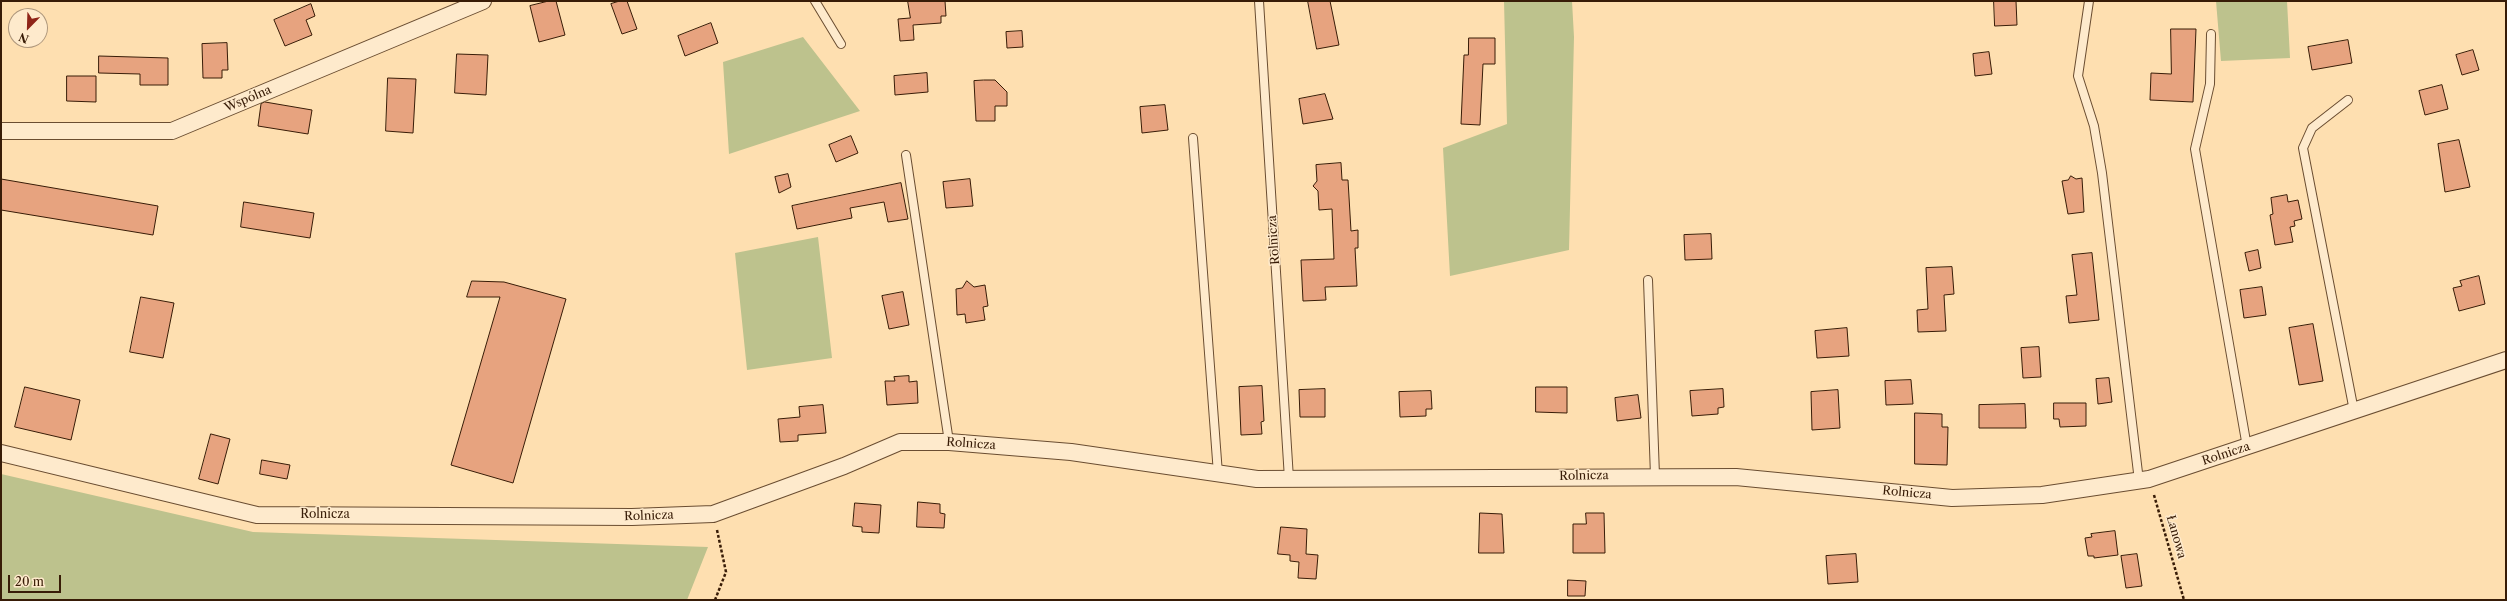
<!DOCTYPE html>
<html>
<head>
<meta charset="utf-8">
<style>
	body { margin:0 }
	#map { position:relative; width:2507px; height:601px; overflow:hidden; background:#fedfb0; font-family:"Libre Caslon Text",serif }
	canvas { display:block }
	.frame { position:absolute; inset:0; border:2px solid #381c07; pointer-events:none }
	.north { position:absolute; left:8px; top:8px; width:40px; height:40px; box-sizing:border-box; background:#feeacc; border:1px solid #af987d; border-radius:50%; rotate:203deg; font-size:11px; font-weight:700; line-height:16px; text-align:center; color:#381c07 }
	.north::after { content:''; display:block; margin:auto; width:14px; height:18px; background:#8f2418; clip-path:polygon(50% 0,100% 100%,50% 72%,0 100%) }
	.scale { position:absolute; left:8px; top:575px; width:53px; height:18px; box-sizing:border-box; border:2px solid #381c07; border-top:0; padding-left:5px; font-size:12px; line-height:14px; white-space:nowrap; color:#381c07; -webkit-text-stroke:3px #feeacc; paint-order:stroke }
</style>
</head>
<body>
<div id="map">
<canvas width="2507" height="601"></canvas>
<div class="frame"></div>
<div class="north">N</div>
<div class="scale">20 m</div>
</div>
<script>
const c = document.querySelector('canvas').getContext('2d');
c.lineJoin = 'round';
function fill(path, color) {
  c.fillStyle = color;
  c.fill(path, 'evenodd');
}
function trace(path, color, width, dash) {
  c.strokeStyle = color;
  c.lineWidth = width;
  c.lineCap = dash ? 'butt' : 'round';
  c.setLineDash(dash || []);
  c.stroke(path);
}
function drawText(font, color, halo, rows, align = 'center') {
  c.font = font + ' "Libre Caslon Text",serif';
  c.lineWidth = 3;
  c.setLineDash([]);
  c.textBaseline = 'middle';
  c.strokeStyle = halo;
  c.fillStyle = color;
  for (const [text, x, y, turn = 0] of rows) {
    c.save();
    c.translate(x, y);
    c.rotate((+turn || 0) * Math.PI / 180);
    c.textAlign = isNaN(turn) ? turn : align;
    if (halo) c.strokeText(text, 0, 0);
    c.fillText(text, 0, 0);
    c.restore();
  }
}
fill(new Path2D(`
	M 1504,1 L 1572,1 L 1574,37 L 1569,250 L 1450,276 L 1443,148 L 1507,124 Z
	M 2216,1 L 2287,1 L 2290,58 L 2221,61 Z
	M 803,37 L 860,111 L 729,154 L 723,62 Z
	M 818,237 L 832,358 L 747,370 L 735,253 Z
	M 1,474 L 253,532 L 708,547 L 687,600 L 1,600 Z`), '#bdc28d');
const building = new Path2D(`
	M 549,1 L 556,1 L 565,35 L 539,42 L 530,6 Z
	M 620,1 L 627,1 L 637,29 L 622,34 L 611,4 Z
	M 908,1 L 945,1 L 946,16 L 941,16 L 941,23 L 913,25 L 914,40 L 900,41 L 898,19 L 910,18 Z
	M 1308,1 L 1330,1 L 1339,45 L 1317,49 Z
	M 1994,1 L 2016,1 L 2017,25 L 1995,26 Z
	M 311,4 L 315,16 L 306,20 L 312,35 L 285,46 L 274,20 Z
	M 711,23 L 718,43 L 685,56 L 678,36 Z
	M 2171,29 L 2196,29 L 2193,102 L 2150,100 L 2151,73 L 2171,74 Z
	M 1022,31 L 1023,47 L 1007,48 L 1006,32 Z
	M 1469,38 L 1495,38 L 1495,64 L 1483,64 L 1480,125 L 1461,124 L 1464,55 L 1468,55 Z
	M 2348,40 L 2352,63 L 2312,70 L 2308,47 Z
	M 227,43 L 228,70 L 222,70 L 222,78 L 203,78 L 202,44 Z
	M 2473,50 L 2479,70 L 2462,75 L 2456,55 Z
	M 1989,52 L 1992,74 L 1975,76 L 1973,54 Z
	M 457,54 L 488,55 L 486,95 L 455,93 Z
	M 99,56 L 168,58 L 168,85 L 140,85 L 140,74 L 99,73 Z
	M 927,73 L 928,92 L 895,95 L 894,76 Z
	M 67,76 L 96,76 L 96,102 L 67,101 Z
	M 388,78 L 416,79 L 413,133 L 386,131 Z
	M 984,80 L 995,80 L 1007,92 L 1007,106 L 995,106 L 995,121 L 976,121 L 974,81 Z
	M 2442,85 L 2448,109 L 2425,115 L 2419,91 Z
	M 1325,94 L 1333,119 L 1303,124 L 1299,99 Z
	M 265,102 L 312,110 L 308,134 L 258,126 L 261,104 Z
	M 1165,105 L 1168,130 L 1142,133 L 1140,107 Z
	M 851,136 L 858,153 L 836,162 L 829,145 Z
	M 2459,140 L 2470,187 L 2445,192 L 2438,144 Z
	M 1341,163 L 1342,180 L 1348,180 L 1351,231 L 1358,230 L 1358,248 L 1355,248 L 1357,286 L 1325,287 L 1326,300 L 1303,301 L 1301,260 L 1334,259 L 1332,209 L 1319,210 L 1318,191 L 1313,186 L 1317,181 L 1316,165 Z
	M 788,174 L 791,187 L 779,193 L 775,177 Z
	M 2071,176 L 2076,179 L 2082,178 L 2084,212 L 2068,214 L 2062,181 L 2068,180 Z
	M 1,179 L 158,206 L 153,235 L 1,210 Z
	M 970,179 L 973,206 L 946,208 L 943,182 Z
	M 901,183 L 908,219 L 888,222 L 884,202 L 850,208 L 852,218 L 797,229 L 792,206 Z
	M 2287,195 L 2288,202 L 2298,200 L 2302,219 L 2294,221 L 2295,226 L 2290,227 L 2293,242 L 2275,245 L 2270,215 L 2273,214 L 2271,198 Z
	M 244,202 L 314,213 L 310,238 L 241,227 Z
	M 1711,234 L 1712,259 L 1685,260 L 1684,235 Z
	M 2258,250 L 2261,268 L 2249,271 L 2245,253 Z
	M 2092,253 L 2099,320 L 2069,323 L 2066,296 L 2077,295 L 2072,255 Z
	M 1952,267 L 1954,294 L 1944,295 L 1946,331 L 1918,332 L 1917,310 L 1928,309 L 1926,268 Z
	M 2479,276 L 2485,304 L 2459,311 L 2453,288 L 2462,286 L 2460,281 Z
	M 472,281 L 504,282 L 566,299 L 513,483 L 451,465 L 500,297 L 467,297 Z
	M 967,281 L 974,287 L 985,285 L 988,306 L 983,307 L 985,320 L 966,323 L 965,314 L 957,315 L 956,289 L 962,288 Z
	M 2262,287 L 2266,315 L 2244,318 L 2240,290 Z
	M 903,292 L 909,325 L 889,329 L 882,296 Z
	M 141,297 L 174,303 L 163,358 L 130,352 Z
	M 2313,324 L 2323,381 L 2299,385 L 2289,328 Z
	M 1847,328 L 1849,356 L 1817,358 L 1815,331 Z
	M 2039,347 L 2041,377 L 2023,378 L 2021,348 Z
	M 909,376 L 909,382 L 917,381 L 918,403 L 887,405 L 885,381 L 895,381 L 894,377 Z
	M 2109,378 L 2112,402 L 2098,404 L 2096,379 Z
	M 1911,380 L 1913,404 L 1886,405 L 1885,381 Z
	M 1262,386 L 1264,421 L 1261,422 L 1262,434 L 1241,435 L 1239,387 Z
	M 25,387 L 80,400 L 71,440 L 15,427 Z
	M 1536,387 L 1567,387 L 1567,413 L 1536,412 Z
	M 1325,389 L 1325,417 L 1300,417 L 1299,390 Z
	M 1723,389 L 1724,407 L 1718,408 L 1718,414 L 1692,416 L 1690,391 Z
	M 1838,390 L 1840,428 L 1812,430 L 1811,392 Z
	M 1431,391 L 1432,409 L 1426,409 L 1426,416 L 1400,417 L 1399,392 Z
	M 1638,395 L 1641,418 L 1617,421 L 1615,398 Z
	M 2054,403 L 2086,403 L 2086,426 L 2060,427 L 2059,419 L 2054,419 Z
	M 2025,404 L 2026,428 L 1979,428 L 1979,405 Z
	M 823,405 L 826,433 L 798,435 L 798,441 L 780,442 L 778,419 L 800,417 L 799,407 Z
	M 1915,413 L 1942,414 L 1942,427 L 1948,427 L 1947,465 L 1915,464 Z
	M 211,434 L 230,439 L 218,484 L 199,479 Z
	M 262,460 L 290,465 L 287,479 L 260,474 Z
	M 918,502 L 940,504 L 940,513 L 945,514 L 944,528 L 917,527 Z
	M 855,503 L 881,505 L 879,533 L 862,532 L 862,527 L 853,526 Z
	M 1480,513 L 1502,514 L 1504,553 L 1479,553 Z
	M 1586,513 L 1604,513 L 1605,553 L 1573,553 L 1573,524 L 1586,524 Z
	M 1281,527 L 1307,529 L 1306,554 L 1318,555 L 1316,579 L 1298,578 L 1299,562 L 1290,561 L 1290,555 L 1278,554 Z
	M 2115,531 L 2118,555 L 2094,558 L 2094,556 L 2088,556 L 2085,538 L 2092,537 L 2091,534 Z
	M 1856,554 L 1858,582 L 1828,584 L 1826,556 Z
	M 2137,554 L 2142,586 L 2126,588 L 2121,556 Z
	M 1568,580 L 1586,581 L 1585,596 L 1568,596 Z`);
fill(building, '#e7a37f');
trace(building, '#381c07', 1);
const service = new Path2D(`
	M 815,1 L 841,44
	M 1259,1 L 1289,479
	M 2089,1 L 2078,76 L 2094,126 L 2102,173 L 2139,481
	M 2211,34 L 2210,84 L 2195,149 L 2247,447
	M 2348,100 L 2312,128 L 2303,148 L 2354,411
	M 1193,138 L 1218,474
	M 906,155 L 949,442
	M 1648,280 L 1655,476`);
const minor = new Path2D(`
	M 1,131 L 172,131 L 483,1
	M 1,453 L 257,515 L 632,517 L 713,514 L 844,466 L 900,442 L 949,442 L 1071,452 L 1257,479 L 1736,477 L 1952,498 L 2042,495 L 2149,479 L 2506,360`);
trace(service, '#6a4d31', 10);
trace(minor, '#6a4d31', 18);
trace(new Path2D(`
	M 2154,495 L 2184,600
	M 715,600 L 726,572 L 717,530`), '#381c07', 2.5, [3, 2]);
trace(service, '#feeacc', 8);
trace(minor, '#feeacc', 16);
drawText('12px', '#381c07', '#feeacc', [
	["Wspólna",248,99,-23],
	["Rolnicza",1274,240,-94],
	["Rolnicza",971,444,4],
	["Rolnicza",2226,454,-18],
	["Rolnicza",1584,476,-1],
	["Rolnicza",1907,493,5],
	["Rolnicza",325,515],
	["Rolnicza",649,516,-2],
	["Łanowa",2176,537,74]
]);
</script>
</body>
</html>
